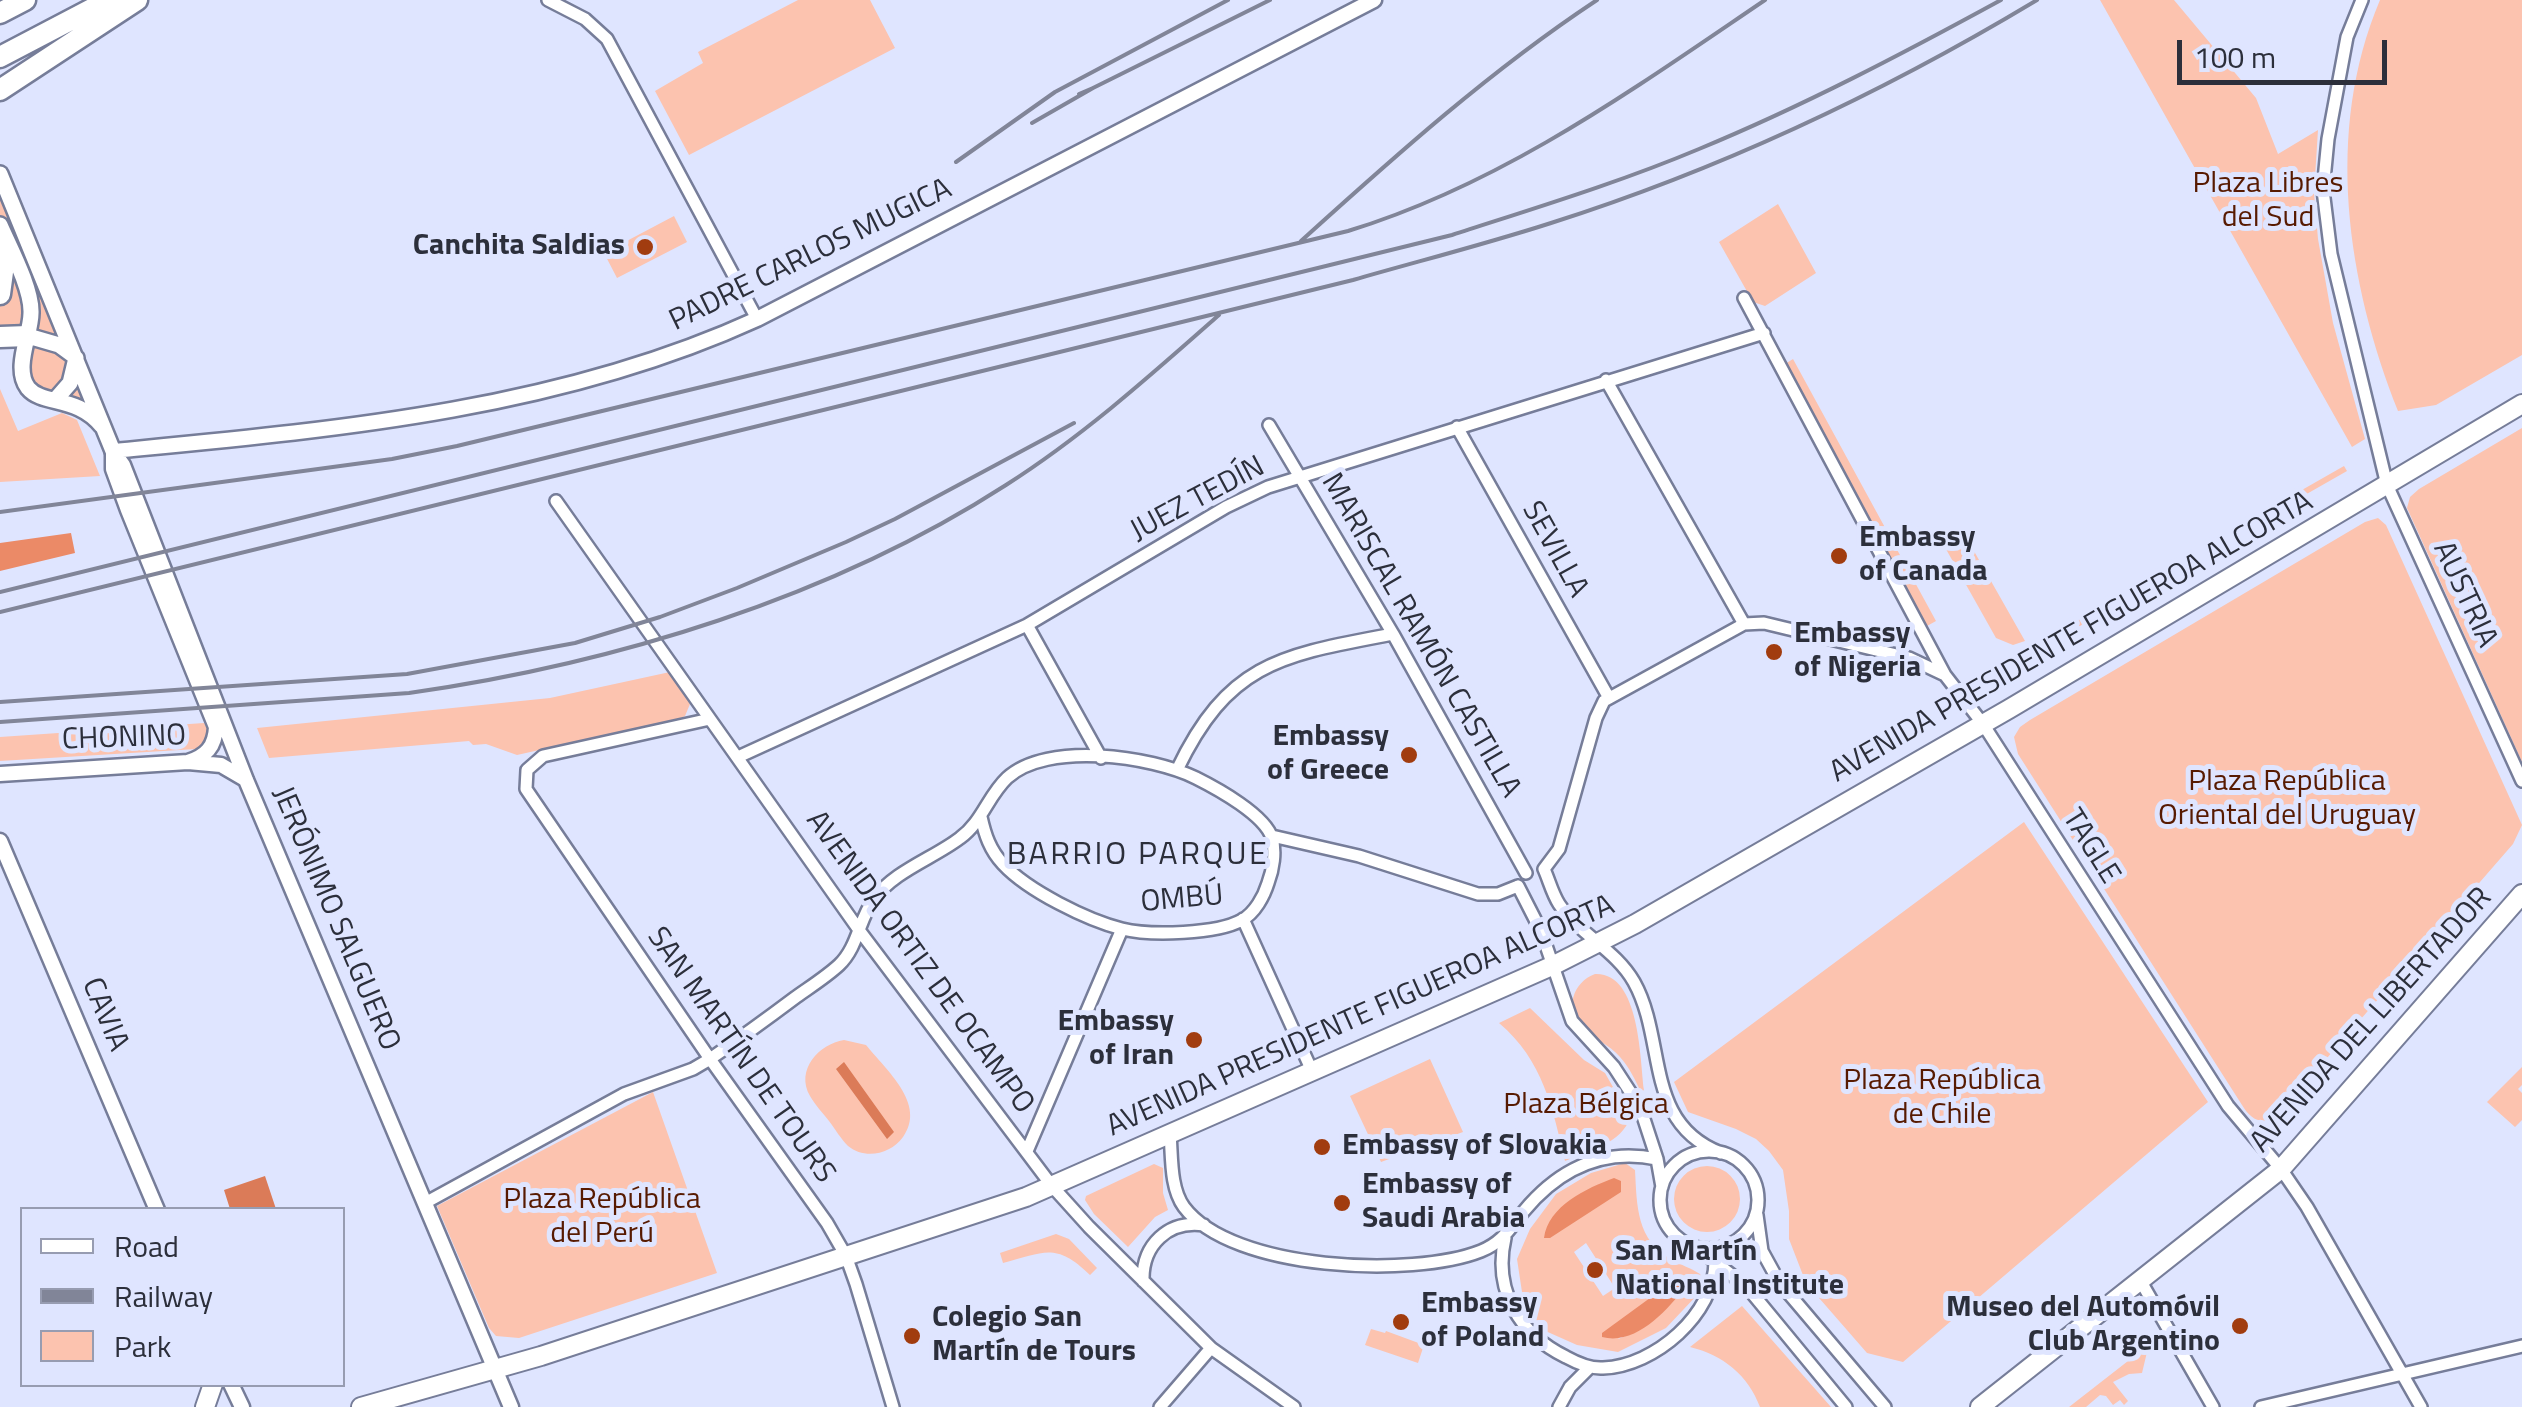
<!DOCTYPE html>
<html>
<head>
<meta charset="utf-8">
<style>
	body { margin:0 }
	#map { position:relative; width:2522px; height:1407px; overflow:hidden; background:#dfe5ff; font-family:"Titillium Web",sans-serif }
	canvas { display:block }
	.legend { position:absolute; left:20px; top:1207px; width:325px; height:180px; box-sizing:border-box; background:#dfe5ff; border:2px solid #979cb1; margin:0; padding:12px 18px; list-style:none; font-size:30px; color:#2c2f3b }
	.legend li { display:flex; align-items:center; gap:20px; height:50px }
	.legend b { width:50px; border:2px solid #979cb1 }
	.scale { position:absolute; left:2177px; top:40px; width:210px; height:45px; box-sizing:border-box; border:5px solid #2c2f3b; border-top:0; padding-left:12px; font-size:30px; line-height:35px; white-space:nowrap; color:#2c2f3b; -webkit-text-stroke:8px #dfe5ff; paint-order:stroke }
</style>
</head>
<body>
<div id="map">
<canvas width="2522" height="1407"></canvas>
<ul class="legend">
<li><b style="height:12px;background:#fff"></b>Road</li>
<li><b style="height:12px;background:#818598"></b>Railway</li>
<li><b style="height:28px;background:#fcc3af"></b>Park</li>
</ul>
<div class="scale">100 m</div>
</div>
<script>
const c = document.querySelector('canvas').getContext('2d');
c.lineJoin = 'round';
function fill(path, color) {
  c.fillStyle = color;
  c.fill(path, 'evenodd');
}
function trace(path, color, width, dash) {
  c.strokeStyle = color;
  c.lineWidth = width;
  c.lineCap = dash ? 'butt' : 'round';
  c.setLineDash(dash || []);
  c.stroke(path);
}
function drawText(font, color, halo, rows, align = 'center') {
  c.font = font + ' "Titillium Web",sans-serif';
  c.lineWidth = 10;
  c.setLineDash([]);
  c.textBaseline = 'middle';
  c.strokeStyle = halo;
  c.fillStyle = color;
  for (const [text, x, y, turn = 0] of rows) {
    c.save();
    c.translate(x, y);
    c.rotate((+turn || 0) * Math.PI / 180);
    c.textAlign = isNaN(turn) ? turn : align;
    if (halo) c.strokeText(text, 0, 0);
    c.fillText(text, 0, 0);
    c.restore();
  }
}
fill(new Path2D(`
	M 798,0 L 870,0 L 895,48 L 689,155 L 655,91 L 703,63 L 698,52 Z
	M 2100,0 L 2174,0 L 2256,98 L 2278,154 L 2318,130 L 2314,193 L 2318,239 L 2333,323 L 2365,439 L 2352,447 Z
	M 2380,0 L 2522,0 L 2522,355 L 2436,405 L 2398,411 C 2347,282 2324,132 2380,0 Z
	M 0,174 L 103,421 L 29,389 L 28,337 L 0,337 Z
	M 1778,204 L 1816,273 L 1765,306 L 1753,302 L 1719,242 Z
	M 674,216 L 687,242 L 617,278 L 604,253 Z
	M 1793,359 L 1936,621 L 1927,626 L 1785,364 Z
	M 0,389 L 18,431 L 62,413 L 77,420 L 100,476 L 0,482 Z
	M 2522,428 L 2522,762 L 2407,508 L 2410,497 L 2419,489 Z
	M 2344,466 L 2347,471 L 2240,532 L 2237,527 Z
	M 2378,518 L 2386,525 L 2522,825 L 2513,844 L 2274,1119 C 2258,1124 2250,1118 2242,1105 L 2018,754 L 2014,737 L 2020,727 L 2030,720 L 2365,522 Z
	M 1962,530 L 2025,641 L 2013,645 L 1996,638 L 1942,542 Z
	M 2149,579 L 2152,584 L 2018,662 L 2015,657 Z
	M 670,672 L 690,704 L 685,716 L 678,719 L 517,755 L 486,744 L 473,745 L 469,741 L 269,758 L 257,728 L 550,698 Z
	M 204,723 L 210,734 L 204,747 L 196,749 L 0,761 L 0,737 Z
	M 2024,822 L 2208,1102 L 1903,1362 L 1867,1353 L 1806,1283 L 1789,1239 L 1789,1211 L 1783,1170 L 1769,1151 L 1756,1139 L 1736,1129 L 1688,1112 L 1674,1082 Z
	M 1595,974 C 1640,972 1640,1059 1644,1090 L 1641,1092 C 1635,1080 1630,1068 1620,1057 C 1609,1044 1593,1039 1582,1027 C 1564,1009 1573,982 1595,974 Z
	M 1530,1008 L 1584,1060 L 1605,1073 L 1630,1117 C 1623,1143 1588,1151 1565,1161 C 1553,1109 1543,1060 1499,1023 Z
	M 844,1040 L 866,1045 C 886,1070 927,1104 903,1137 C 891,1154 865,1160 848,1146 C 841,1139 835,1129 829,1121 C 823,1113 815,1105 810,1096 C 795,1070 819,1044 844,1040 Z
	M 1430,1059 L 1463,1132 L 1381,1162 L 1350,1096 Z
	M 2522,1067 L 2522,1085 L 2518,1089 L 2522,1093 L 2522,1120 L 2515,1127 L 2487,1102 Z
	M 653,1092 L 717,1273 L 519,1338 L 496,1336 L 489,1328 L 437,1206 Z
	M 1625,1163 L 1635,1170 C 1637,1206 1636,1240 1672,1260 C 1681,1265 1691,1268 1700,1274 L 1704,1282 L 1700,1292 L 1666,1328 L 1618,1352 L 1577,1345 L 1541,1329 L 1522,1292 L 1517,1259 L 1530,1229 L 1556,1194 L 1591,1173 ZM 1586,1243 L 1615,1288 L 1603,1296 L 1574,1252 ZM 1676,1279 L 1685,1282 C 1668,1311 1649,1327 1618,1339 Z
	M 1154,1164 L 1163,1168 L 1163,1193 L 1168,1210 L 1155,1217 L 1128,1247 L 1094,1214 L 1085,1200 L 1086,1196 Z
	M1674 1199a33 33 0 1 1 66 0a33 33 0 1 1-66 0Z
	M 1056,1234 L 1069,1239 L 1097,1268 L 1090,1275 C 1056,1242 1045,1252 1003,1263 L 1000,1253 Z
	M 1742,1306 L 1831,1407 L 1760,1407 C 1748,1375 1723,1355 1690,1347 Z
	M 1371,1329 L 1385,1333 L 1386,1331 L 1424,1345 L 1418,1363 L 1365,1345 Z
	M 2146,1347 L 2148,1348 L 2142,1373 L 2129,1374 L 2113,1382 L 2128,1401 L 2124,1405 L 2120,1400 L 2113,1405 L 2106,1396 L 2100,1395 L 2086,1407 L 2069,1407 Z`), '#fcc3af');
fill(new Path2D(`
	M 71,533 L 75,553 L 0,571 L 0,543 Z
	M 1614,1178 L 1621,1181 L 1621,1192 L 1550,1238 L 1544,1238 C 1548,1206 1587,1188 1614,1178 Z
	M 1676,1279 L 1685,1282 L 1685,1287 C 1667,1311 1635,1346 1602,1337 L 1602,1333 Z`), '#eb8a67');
fill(new Path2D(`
	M 844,1062 L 894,1132 L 887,1139 L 836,1069 Z
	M 265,1176 L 276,1209 L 230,1209 L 224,1190 Z`), '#db7b58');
const minor = new Path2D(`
	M 548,0 L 585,19 L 607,39 L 757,319
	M 2362,0 L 2347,37 L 2328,139 L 2323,190 L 2331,254 L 2387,485 L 2522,781
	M 1744,298 L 1945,675 L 1983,724 L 2228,1106 L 2281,1169 L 2307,1207 L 2421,1407
	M 1606,380 L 1744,624
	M 1269,425 L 1393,634 L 1526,873
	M 1457,427 L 1609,698
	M 556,501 L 859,930 L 1052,1186 L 1089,1227 L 1211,1348 L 1294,1407
	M 1027,625 L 1101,758
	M 710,719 L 543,756 L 527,770 L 526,789 L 710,1059 L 827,1223 L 846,1256 L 856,1284 L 893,1407
	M 738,757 L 1027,625 L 1226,507 L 1268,487 L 1764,333
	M 1177,770 C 1229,661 1283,655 1393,634
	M 1272,836 L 1359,856 L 1478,894 L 1498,894 L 1518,886
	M 1544,869 L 1559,849 L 1596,718 L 1604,701 L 1744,624 L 1764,623 L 1909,658 L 1945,675
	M 1544,869 C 1549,880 1552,893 1559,904 C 1579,934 1616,950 1634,982 C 1667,1041 1643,1123 1721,1153
	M 1518,886 L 1541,931 L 1572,1021 L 1614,1067 L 1640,1107 L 1657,1159 L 1662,1187
	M 1243,919 L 1312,1071
	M 1170,1134 C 1172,1157 1170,1188 1184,1207 C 1232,1271 1413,1278 1481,1251 C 1503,1242 1510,1228 1524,1211 C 1559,1169 1603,1148 1657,1159
	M 1027,1151 L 1122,929
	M1660 1200a49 49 0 1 1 98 0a49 49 0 1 1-98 0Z
	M 425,1203 L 624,1094 L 693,1069 L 710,1059 C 739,1039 768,1018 796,997 C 810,987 826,977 839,965 C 858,947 859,919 874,899 C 894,871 934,858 960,838 C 982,822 988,796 1007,778 C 1047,741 1151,756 1196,778 C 1218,789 1265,815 1272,838 C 1276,852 1273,870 1268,883 C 1264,896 1255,913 1242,920 C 1217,934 1151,936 1122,929 C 1087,920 1028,891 1003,864 C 990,850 985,835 981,817
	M 1757,1215 L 1762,1251 L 1779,1282 L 1885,1407
	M 1505,1238 C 1493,1290 1519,1334 1566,1357 C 1577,1363 1590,1369 1603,1368 C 1655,1366 1715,1314 1715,1261
	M 1710,1258 L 1747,1287 L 1846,1407
	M 2140,1280 L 2213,1407
	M 1143,1281 C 1142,1245 1168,1220 1204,1225
	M 1160,1407 L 1211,1348
	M 1559,1407 L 1570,1387 L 1590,1367
	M 2261,1407 L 2522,1346`);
const tertiary = new Path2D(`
	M 113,451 C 331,430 556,411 757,319 L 1374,0
	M 113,451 L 123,465 L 246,780 L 511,1407
	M 113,452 L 113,469 L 128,510 L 216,727 C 215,747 206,756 188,762
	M 0,774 L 188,762 L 221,765 L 245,779
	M 0,841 L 157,1210
	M 231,1384 L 242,1407`);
const secondary = new Path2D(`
	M 0,174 L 113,451
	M 0,225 C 10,248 32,289 31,313 C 31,335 13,368 28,388 C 43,406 77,395 102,426
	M 28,336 L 59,345 L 74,356
	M 56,399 L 70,383 L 76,358`);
const primary = new Path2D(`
	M 205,1407 L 213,1384
	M 361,1407 L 541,1356 L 1026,1197 L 1554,965 L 1635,924 L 2009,709 L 2522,404
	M 1980,1407 L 2281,1169 L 2522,894`);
const motorway = new Path2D(`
	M 0,13 L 25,0
	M 0,57 L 109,0
	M 0,90 L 137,0
	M 0,237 L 3,272 L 0,294
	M 0,337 L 28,336`);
trace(minor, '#767d99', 16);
trace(tertiary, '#767d99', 19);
trace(secondary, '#767d99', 20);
trace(primary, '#767d99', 22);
trace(motorway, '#767d99', 25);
trace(minor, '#fff', 11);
trace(tertiary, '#fff', 14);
trace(secondary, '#fff', 15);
trace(primary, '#fff', 18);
trace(motorway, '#fff', 20);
trace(new Path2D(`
	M 1093,88 L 1270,0
	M 1032,123 L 1093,88 L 1079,94
	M 956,162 L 1055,92 L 1228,0
	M 1301,241 C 1395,156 1491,70 1597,0
	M 0,512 L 392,459 L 457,446 L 1348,231 C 1502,184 1632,90 1765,0
	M 0,592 L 1452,235 C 1535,208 1618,183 1699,149 C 1803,106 1902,54 2001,0
	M 0,612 L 1353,280 C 1419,261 1486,244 1551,223 C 1721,169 1884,92 2037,0
	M 0,702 L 407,674 L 575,643 L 660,617 L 737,588 L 846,542 L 895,519 L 1074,423
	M 0,722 L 409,693 C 613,664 831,598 1006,485 C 1083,436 1151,375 1219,315`), '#818598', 4);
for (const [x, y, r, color] of [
	[645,247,10,"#a13c0f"],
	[1839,556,10,"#a13c0f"],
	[1774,652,10,"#a13c0f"],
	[1409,755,10,"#a13c0f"],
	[1194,1040,10,"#a13c0f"],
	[1322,1147,10,"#a13c0f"],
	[1342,1203,10,"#a13c0f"],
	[1595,1270,10,"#a13c0f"],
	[1401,1322,10,"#a13c0f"],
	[2240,1326,10,"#a13c0f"],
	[912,1336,10,"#a13c0f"]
]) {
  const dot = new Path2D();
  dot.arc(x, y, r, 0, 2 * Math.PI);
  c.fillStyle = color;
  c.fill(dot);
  trace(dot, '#dfe5ff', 4);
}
drawText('30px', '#571a01', '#dfe5ff', [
	["Plaza Libres",2268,185],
	["del Sud",2268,219],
	["Plaza República",2287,783],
	["Oriental del Uruguay",2287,817],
	["Plaza República",1942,1082],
	["de Chile",1942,1116],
	["Plaza Bélgica",1586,1106],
	["Plaza República",602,1201],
	["del Perú",602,1235]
]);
drawText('bold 30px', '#2c2f3b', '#dfe5ff', [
	["Canchita Saldias",625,247,"right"],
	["Embassy",1859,539],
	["of Canada",1859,573],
	["Embassy",1794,635],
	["of Nigeria",1794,669],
	["Embassy",1389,738,"right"],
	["of Greece",1389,772,"right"],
	["Embassy",1174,1023,"right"],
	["of Iran",1174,1057,"right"],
	["Embassy of Slovakia",1342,1147],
	["Embassy of",1362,1186],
	["Saudi Arabia",1362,1220],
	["San Martín",1615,1253],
	["National Institute",1615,1287],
	["Embassy",1421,1305],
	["of Poland",1421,1339],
	["Museo del Automóvil",2220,1309,"right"],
	["Club Argentino",2220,1343,"right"],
	["Colegio San",932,1319],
	["Martín de Tours",932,1353]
], 'left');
drawText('30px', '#2c2f3b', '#dfe5ff', [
	["PADRE CARLOS MUGICA",811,256,-26],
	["JUEZ TEDÍN",1198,500,-28],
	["SEVILLA",1554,550,61],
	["AUSTRIA",2464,595,65],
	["MARISCAL RAMÓN CASTILLA",1420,636,60],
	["AVENIDA PRESIDENTE FIGUEROA ALCORTA",2072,638,-30],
	["CHONINO",124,739,-2],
	["TAGLE",2090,847,58],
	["OMBÚ",1182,900,-5],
	["JERÓNIMO SALGUERO",335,919,67],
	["AVENIDA ORTIZ DE OCAMPO",919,963,54],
	["CAVIA",104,1015,67],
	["AVENIDA PRESIDENTE FIGUEROA ALCORTA",1361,1017,-24],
	["AVENIDA DEL LIBERTADOR",2372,1021,-48],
	["SAN MARTÍN DE TOURS",740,1056,55]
]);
c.letterSpacing = '2.5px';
drawText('32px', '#2c2f3b', '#dfe5ff', [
	["BARRIO PARQUE",1138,856]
]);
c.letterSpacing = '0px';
</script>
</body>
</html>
